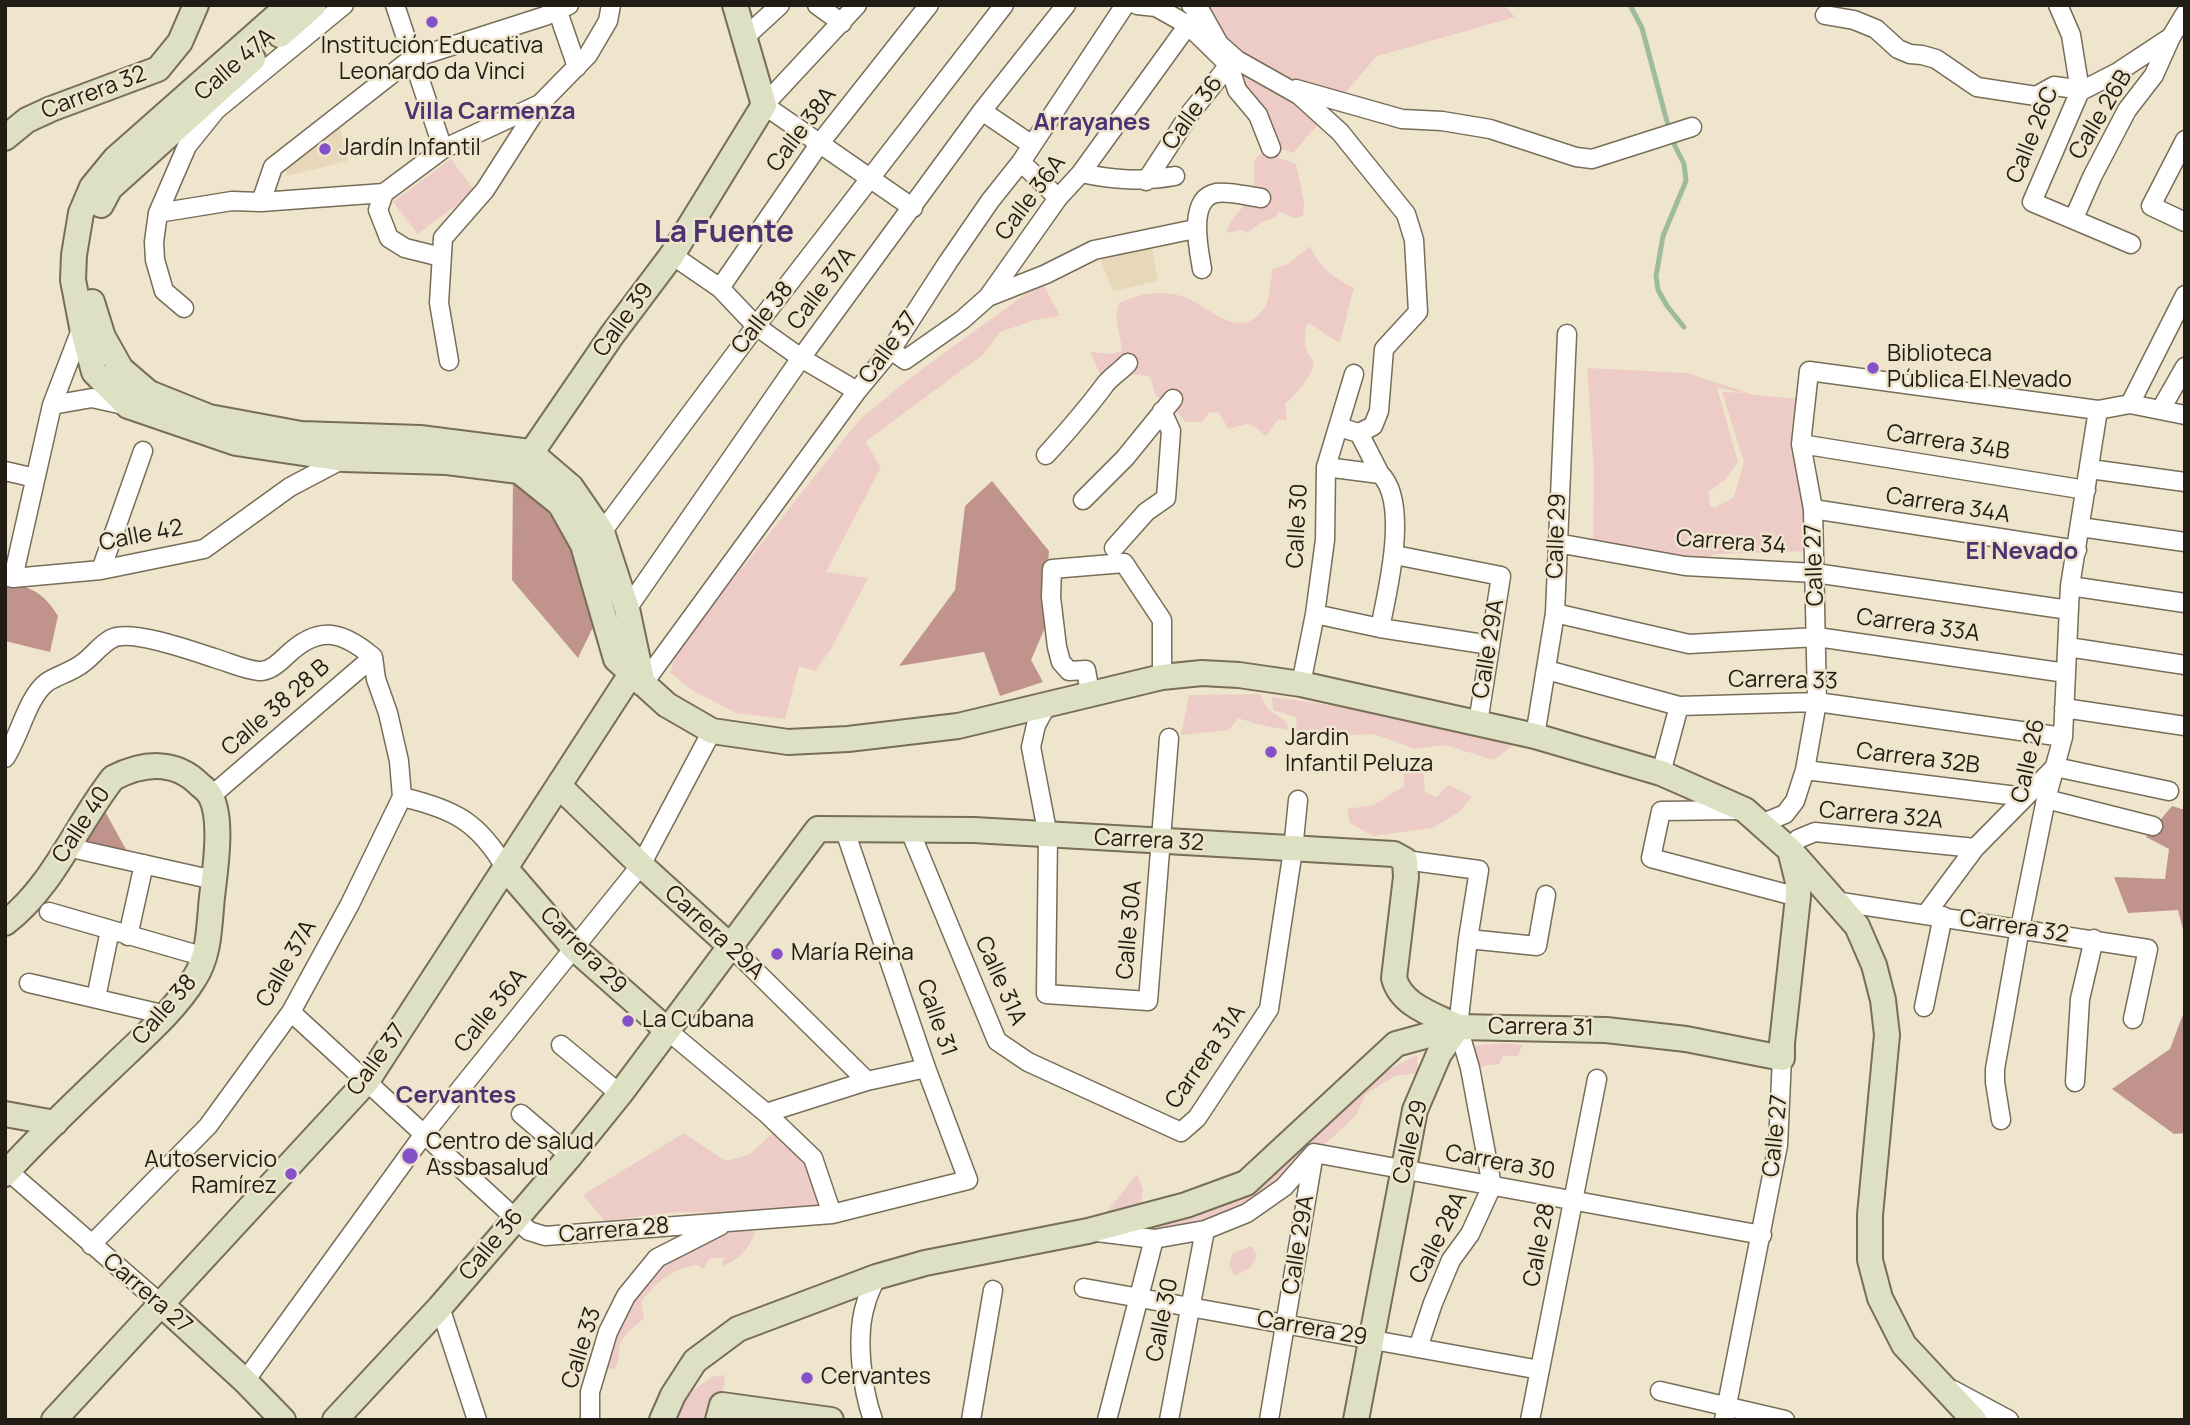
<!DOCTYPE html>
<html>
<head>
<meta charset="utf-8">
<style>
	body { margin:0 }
	#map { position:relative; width:2190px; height:1425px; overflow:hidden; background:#efe4cc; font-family:Manrope,sans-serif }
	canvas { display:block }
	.frame { position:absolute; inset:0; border:7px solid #211d14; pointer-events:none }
</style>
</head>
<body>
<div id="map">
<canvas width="2190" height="1425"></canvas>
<div class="frame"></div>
</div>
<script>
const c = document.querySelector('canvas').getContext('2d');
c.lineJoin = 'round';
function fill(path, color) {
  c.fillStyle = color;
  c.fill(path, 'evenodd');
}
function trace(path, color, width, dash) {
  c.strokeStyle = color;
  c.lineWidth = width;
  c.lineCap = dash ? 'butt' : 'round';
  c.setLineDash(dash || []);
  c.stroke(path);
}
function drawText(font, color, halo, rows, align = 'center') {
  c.font = font + ' Manrope,sans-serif';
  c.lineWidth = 5;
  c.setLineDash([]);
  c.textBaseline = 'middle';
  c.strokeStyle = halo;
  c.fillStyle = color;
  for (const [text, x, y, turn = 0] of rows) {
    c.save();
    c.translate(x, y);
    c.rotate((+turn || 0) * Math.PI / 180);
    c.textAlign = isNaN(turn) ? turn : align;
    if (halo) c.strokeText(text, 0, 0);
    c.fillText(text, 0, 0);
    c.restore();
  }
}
fill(new Path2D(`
	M 340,127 L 347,161 L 287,176 L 285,163 Z
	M 1151,243 L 1158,281 L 1113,291 L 1099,256 Z`), '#e7d8ba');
fill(new Path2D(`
	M 1202,5 L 1504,5 L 1515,17 L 1377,56 L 1293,153 L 1279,148 Z
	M 1262,152 L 1296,164 L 1304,202 L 1303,216 L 1293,218 L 1279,211 L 1275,218 L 1262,222 L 1247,233 L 1242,230 L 1226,233 C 1231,218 1240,212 1248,200 C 1255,189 1255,173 1254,161 Z
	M 451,159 L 475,191 L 418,234 L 393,202 Z
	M 1310,246 C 1319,267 1334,278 1354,288 L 1340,342 C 1329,339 1320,328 1308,323 C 1304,330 1304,344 1307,351 C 1308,355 1312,358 1313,361 C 1316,373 1294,397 1285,404 L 1287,421 L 1278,419 L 1266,436 C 1247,421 1253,422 1229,429 L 1218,412 L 1209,413 L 1202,422 L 1186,422 L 1170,405 L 1156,396 L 1150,377 C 1133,372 1120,375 1104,382 L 1090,352 L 1111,354 L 1122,351 C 1121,333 1113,320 1119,303 C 1142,293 1163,289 1187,298 C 1208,307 1237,338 1259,314 C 1261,311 1265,309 1266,306 C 1269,299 1271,277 1273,269 L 1288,264 Z
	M 1042,282 L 1060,316 L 1035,320 L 1000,332 L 984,354 L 865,442 L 881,467 L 826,572 L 868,578 L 831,649 L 815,671 L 799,666 L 785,719 L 736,713 L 690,689 L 670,672 L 678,649 L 860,419 L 910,378 Z
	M 1587,368 L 1687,373 L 1754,395 L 1802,399 L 1810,551 L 1717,554 L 1680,565 L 1645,551 L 1593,539 L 1594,471 ZM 1717,388 L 1746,393 L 1722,392 L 1744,462 L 1734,497 L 1715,508 L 1710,506 L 1708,492 L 1725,480 L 1738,462 Z
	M 1260,694 L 1268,709 L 1287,722 L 1288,730 L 1256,724 L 1238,718 L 1229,730 L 1181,735 L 1189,695 Z
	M 1272,697 L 1397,714 L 1512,746 L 1494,760 L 1445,745 L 1415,749 L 1374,734 L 1297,738 L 1296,717 L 1273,710 Z
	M 1404,765 L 1423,772 L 1425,792 L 1436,797 L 1449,785 L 1472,797 L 1459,812 L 1432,828 L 1373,836 L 1350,823 L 1347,809 L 1374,805 L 1404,786 Z
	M 1502,1043 L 1522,1045 L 1518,1056 L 1503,1056 L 1499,1064 L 1477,1067 L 1474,1046 Z
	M 1417,1055 L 1418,1073 L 1395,1076 L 1366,1094 L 1356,1115 L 1334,1136 L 1259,1197 L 1197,1229 L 1126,1233 L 1163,1226 L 1228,1201 L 1384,1072 Z
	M 782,1124 L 810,1153 L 820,1207 L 742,1213 L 677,1212 L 605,1221 L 583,1195 L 684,1133 L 725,1161 L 749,1155 Z
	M 1137,1174 L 1143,1190 L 1140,1206 L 1105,1214 Z
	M 740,1227 L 755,1232 C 749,1249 739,1260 722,1266 L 724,1257 L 709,1259 L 703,1269 L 697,1265 C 672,1269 656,1282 641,1302 L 644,1318 C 634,1327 619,1337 619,1351 C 618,1359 619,1361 615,1369 L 603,1368 L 586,1388 L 586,1368 L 593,1346 L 611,1305 L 626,1284 L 684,1242 Z
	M 1251,1246 L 1257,1255 L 1251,1267 L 1235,1276 L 1229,1265 L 1233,1253 Z
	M 724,1375 L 725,1383 L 710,1420 L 671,1420 L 678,1401 L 712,1377 Z`), '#edccc7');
fill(new Path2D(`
	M 513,480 L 562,525 L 597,619 L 578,658 L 512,580 Z
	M 992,481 L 1049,551 L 1044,630 L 1031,660 L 1043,682 L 1000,696 L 984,652 L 899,666 L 955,590 L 965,506 Z
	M 5,582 C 32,587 44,593 58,616 L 50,652 L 5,641 Z
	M 102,806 L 129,855 L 83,849 Z
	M 2172,806 L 2185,810 L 2185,938 L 2178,910 L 2128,913 L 2114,877 L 2165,879 L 2169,849 L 2146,837 Z
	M 2185,1009 L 2185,1133 L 2174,1134 L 2112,1089 L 2170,1049 Z`), '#c0948d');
trace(new Path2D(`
	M 1630,5 L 1642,28 L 1666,118 L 1675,146 L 1684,164 L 1686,181 L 1663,236 L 1656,276 L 1658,290 L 1667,306 L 1684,327`), '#9ebc9d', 5);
const street = new Path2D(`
	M 395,5 L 443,149
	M 817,5 L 842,23
	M 857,5 L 764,105 L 913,208
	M 1137,5 L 1156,7 L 1188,25 L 1229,65 L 1237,90 L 1258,115 L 1271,148
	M 1191,5 L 1201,12 L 1219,44 L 1237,60 L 1299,95 L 1340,132 L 1406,214 L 1414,240 L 1418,312 L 1384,349 L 1379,411 L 1373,426 L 1359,433 L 1338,427
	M 2058,5 L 2071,35 L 2080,91 L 2032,202 L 2131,244
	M 558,12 L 577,67
	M 1825,15 L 1854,20 L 1876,29 L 1898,49 L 1910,54 L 1922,55 L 1936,59 L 1977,87 L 2036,96 L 2054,86 L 2083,90 L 2118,72 L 2171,37 L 2185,14
	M 743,39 L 780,5
	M 1296,89 L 1402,119 L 1442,121 L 1490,129 L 1576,157 L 1592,159 L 1692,127
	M 982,111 L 1032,145
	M 2185,140 L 2151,206 L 2185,222
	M 1021,162 L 1058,198
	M 1081,173 C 1114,180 1142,182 1175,176
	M 1146,181 L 1191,112 L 1229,65 L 1226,58
	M 384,193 L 443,149 L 540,104
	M 384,193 L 378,210 L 389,238 L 405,248 L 441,257
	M 261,202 L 273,167 L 411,59 L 545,16 L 569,5
	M 158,213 L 232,201 L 261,202 L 384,193
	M 2074,218 L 2092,177 L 2127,110 L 2154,75 L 2171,37
	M 672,255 L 720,288 L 756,326 L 801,358 L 857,391
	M 1202,269 C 1199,250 1187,199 1216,193 C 1229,191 1247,196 1261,198
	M 720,288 L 820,143 L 929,5
	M 988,297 L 1046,274 L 1094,250 L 1195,229
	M 184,308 L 164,291 L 155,260 L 154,242 L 158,213 L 187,146 L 216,110 L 344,5
	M 891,350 L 905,360 L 962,320 L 988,297 L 1058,198 L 1081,173 L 1188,25 L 1201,12
	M 449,361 L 439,303 L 443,238 L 485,190 L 540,104 L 588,55 L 608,21 L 611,5
	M 2130,404 L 2185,295
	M 52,405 L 92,398 L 128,406
	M 2161,409 L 2185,367
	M 1359,433 L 1380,474
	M 1801,444 L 2086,490
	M 1046,455 C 1066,433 1086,410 1104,386 C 1109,378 1121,371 1128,363
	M 1326,467 L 1380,474 C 1410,502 1387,593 1380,628
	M 2090,469 L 2185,482
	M 5,471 L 35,478
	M 1083,500 L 1125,458 L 1173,399
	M 1813,509 L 2077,550
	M 2080,527 L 2185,542
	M 602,532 L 756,326 L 1004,5
	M 1557,543 L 1685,566 L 1815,573 L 2069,610
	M 1114,548 L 1146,512 L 1166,498 L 1171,431 L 1162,411
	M 1395,555 L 1501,576 L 1478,723
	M 101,570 L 143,451
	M 5,576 L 13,578 L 101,570 L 204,549 L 290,487 L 343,459
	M 13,578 L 52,405 L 82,327
	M 2070,586 L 2185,603
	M 627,609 L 801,358 L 982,111 L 1066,5
	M 1555,613 L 1689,644 L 1817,637 L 2066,673
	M 1315,614 L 1380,628 L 1490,645
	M 2068,647 L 2185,665
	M 1547,670 L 1679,706 L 1817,702 L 2063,737
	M 643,684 L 857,391 L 891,350 L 948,262 L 990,201 L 1021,162 L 1125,5
	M 1301,684 L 1315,614 L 1325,540 L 1326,467 L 1354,374
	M 1090,693 L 1086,670 L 1069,671 L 1061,662 L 1057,647 L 1051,597 L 1052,569 L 1124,563 L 1162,620 L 1162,677
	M 1048,703 L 1036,725 L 1031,747 L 1048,836 L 1046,994 L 1148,1001 L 1169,738
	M 2064,708 L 2185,726
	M 1535,736 L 1555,613 L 1567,334
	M 5,758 C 19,738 27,698 46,683 C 55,676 72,672 83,663 C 93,656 100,645 111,639 C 129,628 193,651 214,658 C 228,662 245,670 259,671 C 269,672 279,663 286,656 C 318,625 341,630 373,657
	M 2055,767 L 2169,791
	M 1805,770 L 2025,797
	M 1661,773 L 1679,706
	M 211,796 L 373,657
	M 402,797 C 454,809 479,822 506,869
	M 2046,799 L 2153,826
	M 1737,810 L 1661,811 L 1651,858 L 1798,897
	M 1763,823 L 1785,814 L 1795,801 L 1805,770 L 1817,702 L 1813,509 L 1801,444 L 1809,371 L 2098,410 L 2130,404 L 2185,415
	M 910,831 L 997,1041 L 1028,1062 L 1181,1132 L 1197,1118 L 1269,1009 L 1293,850 L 1298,800
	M 67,847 L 214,880
	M 1790,850 L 1798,839 L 1815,832 L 1975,848
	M 1405,860 L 1479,870 L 1468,939 L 1458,1027 L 1470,1068 L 1492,1186 L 1470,1234 L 1451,1260 L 1433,1303 L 1418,1348
	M 1834,901 L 2148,949 L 2133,1019
	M 49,912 L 205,957
	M 1926,914 L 1975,848 L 2053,769
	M 128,936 L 144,864
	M 1468,939 L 1537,946 L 1546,895
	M 730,946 L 867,1081
	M 29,983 L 166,1015
	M 96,998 L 110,930
	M 1924,1007 L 1943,916
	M 291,1012 L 529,1231 L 545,1236 L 832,1214 L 968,1180 L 926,1068 L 845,831
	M 667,1030 L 766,1113 L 813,1158 L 832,1214
	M 561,1045 L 620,1094
	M 2075,1082 L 2080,999 L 2094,939
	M 766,1113 L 867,1081 L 926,1068
	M 521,1114 L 570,1156
	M 2001,1120 L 1995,1082 L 1995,1069 L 2020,928 L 2046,799 L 2063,737 L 2070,586 L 2098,410
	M 1314,1153 L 1762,1235
	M 8,1171 L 161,1304
	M 1097,1232 L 1154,1239 L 1205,1230 L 1247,1213 L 1284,1187 L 1314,1153
	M 91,1245 L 208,1126 L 291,1012 L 350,904 L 402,797 L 399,761 L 388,713 L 376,679 L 373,657
	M 1084,1288 L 1540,1370
	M 440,1307 L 477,1420
	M 245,1381 L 424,1134 L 641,865 L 712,731
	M 1953,1390 L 2009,1420
	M 1660,1391 L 1785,1420
	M 590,1420 L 590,1392 L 608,1332 L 626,1296 L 657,1258 L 720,1226
	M 873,1420 C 862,1389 855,1335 866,1303 C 868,1294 873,1286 876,1277
	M 971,1420 L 993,1290
	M 1107,1420 L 1154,1239
	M 1169,1420 L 1205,1230
	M 1269,1420 L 1314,1153
	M 1530,1420 L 1597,1079
	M 1724,1420 L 1778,1145 L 1782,1058`);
const secondary = new Path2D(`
	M 289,5 L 115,159 L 92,187 L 81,213 L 74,255 L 73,280 L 82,327 L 94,372 L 128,406 L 236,443 L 343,459 L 447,462 L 519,471 L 560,504 L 583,545 L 616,659 L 667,705 L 712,731 L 788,742 L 848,739 L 958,726 L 1162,677 L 1202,673 L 1239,675 L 1301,684 L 1535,736 L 1661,773 L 1745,810 L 1790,850 L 1857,926 L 1874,965 L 1883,1000 L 1887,1035 L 1870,1215 L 1870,1260 L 1880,1298 L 1904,1345 L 1974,1420
	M 280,35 L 314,5
	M 5,138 L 27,120 L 51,109 L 158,69 L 180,42 L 196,5
	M 101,205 L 110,188 L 253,59
	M 92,302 L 103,337 L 121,369 L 149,393 L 209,417 L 301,434 L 420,438 L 530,452 L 571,487 L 602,532 L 627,609 L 643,684
	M 523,465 L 612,335 L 672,255 L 764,105 L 735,5
	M 559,786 L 641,865 L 730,946
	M 506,869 L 574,948 L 667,1030
	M 5,923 C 53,887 76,825 113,778 C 142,763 175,759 200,785 C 204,788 209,793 211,797 C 223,820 215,871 212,897 C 209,925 210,955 194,979 C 176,1008 150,1031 126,1054 C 85,1093 43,1132 5,1174
	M 5,1114 L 55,1123
	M 161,1304 L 245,1381 L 283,1420
	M 54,1420 L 367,1081 L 631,674 L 636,661
	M 335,1420 L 440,1307 L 570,1156 L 620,1094 L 818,829 L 974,830 L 1394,854 L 1405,860 L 1406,877 L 1394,978 C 1401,1006 1435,1015 1458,1027
	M 662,1420 L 673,1395 L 695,1361 L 738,1329 L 876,1277 L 925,1263 L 1088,1231 L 1186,1205 L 1246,1183 L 1396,1044 L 1458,1027 L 1606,1030 L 1686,1039 L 1782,1058 L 1782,1043 L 1798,897 L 1798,882 L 1791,854
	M 718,1420 L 722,1405 L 831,1420
	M 1356,1420 L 1415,1110 L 1439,1054 L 1458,1027`);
trace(street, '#776d58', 21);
trace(secondary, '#776d58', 28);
trace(street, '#fff', 18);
trace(secondary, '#dde0c2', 24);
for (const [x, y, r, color] of [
	[432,22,7,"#8451c9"],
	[325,149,7,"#8451c9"],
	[1873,368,7,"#8451c9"],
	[1271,752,7,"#8451c9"],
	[777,954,7,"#8451c9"],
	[628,1021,7,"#8451c9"],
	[410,1156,9,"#8451c9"],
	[291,1174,7,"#8451c9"],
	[807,1378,7,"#8451c9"]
]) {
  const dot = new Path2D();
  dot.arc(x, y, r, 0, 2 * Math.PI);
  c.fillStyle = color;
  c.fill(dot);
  trace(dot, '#efe4cc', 2.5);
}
drawText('23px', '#211d14', '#efe4cc', [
	["Institución Educativa",432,47,"center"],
	["Leonardo da Vinci",432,73,"center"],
	["Jardín Infantil",339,149],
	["Biblioteca",1887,355],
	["Pública El Nevado",1887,381],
	["Jardin",1285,739],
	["Infantil Peluza",1285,765],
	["María Reina",791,954],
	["La Cubana",642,1021],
	["Centro de salud",426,1143],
	["Assbasalud",426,1169],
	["Autoservicio",277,1161,"right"],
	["Ramírez",277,1187,"right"],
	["Cervantes",821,1378]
], 'left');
drawText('23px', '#211d14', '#efe4cc', [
	["Calle 47A",235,65,-41],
	["Carrera 32",94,93,-21],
	["Calle 36",1193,113,-54],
	["Calle 26B",2101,115,-59],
	["Calle 38A",802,130,-53],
	["Calle 26C",2033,135,-68],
	["Calle 36A",1031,198,-53],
	["Calle 37A",822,289,-53],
	["Calle 38",763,318,-52],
	["Calle 39",624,320,-54],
	["Calle 37",889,348,-54],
	["Carrera 34B",1948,443,9],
	["Carrera 34A",1948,506,9],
	["Calle 30",1298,526,-87],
	["Calle 42",141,536,-11],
	["Calle 29",1557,536,-88],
	["Carrera 34",1731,543,4],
	["Calle 27",1815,565,-92],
	["Carrera 33A",1918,626,8],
	["Calle 29A",1489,649,-81],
	["Carrera 33",1783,681,1],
	["Calle 38 28 B",276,708,-41],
	["Carrera 32B",1918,759,7],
	["Calle 26",2029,761,-78],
	["Carrera 32A",1881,816,5],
	["Calle 40",82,825,-57],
	["Carrera 32",1149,841,3],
	["Carrera 32",2014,927,9],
	["Calle 30A",1130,930,-85],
	["Carrera 29A",714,933,43],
	["Carrera 29",583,951,45],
	["Calle 37A",287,964,-60],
	["Calle 31A",1000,981,66],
	["Calle 38",165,1010,-49],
	["Calle 36A",491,1011,-51],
	["Calle 31",936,1018,71],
	["Carrera 31",1541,1028,1],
	["Carrera 31A",1206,1057,-55],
	["Calle 37",377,1060,-54],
	["Calle 27",1776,1136,-84],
	["Calle 29",1411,1142,-77],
	["Carrera 30",1500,1163,10],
	["Carrera 28",614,1231,-5],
	["Calle 28A",1439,1238,-63],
	["Calle 36",492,1245,-50],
	["Calle 29A",1299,1245,-81],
	["Calle 28",1540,1245,-79],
	["Carrera 27",147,1294,41],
	["Calle 30",1163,1320,-79],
	["Carrera 29",1312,1329,10],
	["Calle 33",582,1348,-73]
]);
drawText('bold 24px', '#4b336f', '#efe4cc', [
	["Villa Carmenza",490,112],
	["Arrayanes",1092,123],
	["El Nevado",2022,552],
	["Cervantes",456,1096]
]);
drawText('bold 30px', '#4b336f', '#efe4cc', [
	["La Fuente",724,234]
]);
</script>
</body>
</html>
